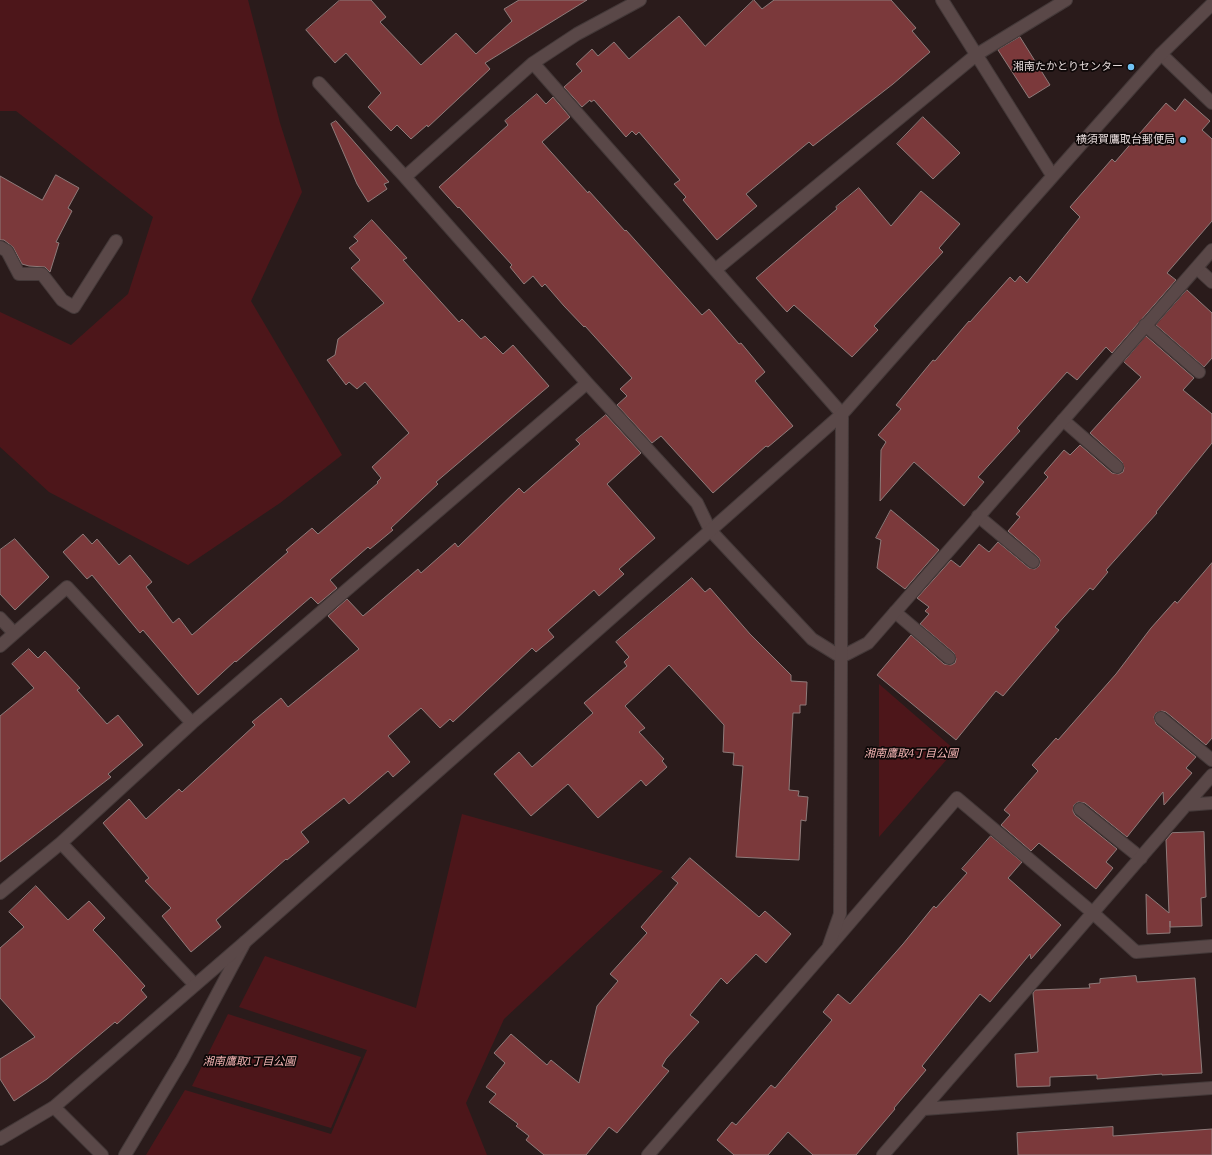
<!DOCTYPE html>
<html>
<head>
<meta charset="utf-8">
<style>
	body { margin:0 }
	canvas { display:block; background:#2a1b1b }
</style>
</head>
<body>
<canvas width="1212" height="1155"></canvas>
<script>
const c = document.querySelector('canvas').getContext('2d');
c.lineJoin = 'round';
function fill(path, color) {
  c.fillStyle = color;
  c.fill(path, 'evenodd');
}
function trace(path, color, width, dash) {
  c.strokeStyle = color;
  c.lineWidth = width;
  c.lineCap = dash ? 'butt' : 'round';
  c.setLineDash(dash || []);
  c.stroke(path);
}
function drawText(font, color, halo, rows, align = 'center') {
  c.font = font + ' Bitter,"Noto Sans JP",serif';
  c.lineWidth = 3.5;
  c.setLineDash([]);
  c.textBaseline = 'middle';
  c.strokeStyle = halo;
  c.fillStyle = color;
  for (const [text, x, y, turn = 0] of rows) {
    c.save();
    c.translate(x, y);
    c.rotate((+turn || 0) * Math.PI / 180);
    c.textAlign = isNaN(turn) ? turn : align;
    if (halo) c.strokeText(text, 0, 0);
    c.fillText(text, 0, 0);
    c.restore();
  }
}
fill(new Path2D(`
	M 0,0 L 248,0 L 280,123 L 302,192 L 251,301 L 342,455 L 280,503 L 188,565 L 49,492 L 0,447 L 0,312 L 71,345 L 128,294 L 153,217 L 16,111 L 0,111 Z
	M 879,684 L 955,750 L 879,837 Z
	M 462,814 L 663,871 L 504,1019 L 466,1103 L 487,1155 L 146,1155 L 185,1090 L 331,1134 L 367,1050 L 239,1007 L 265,956 L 416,1008 Z
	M 228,1014 L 361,1057 L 331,1128 L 192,1086 Z`), '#4d161a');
const building = new Path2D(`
	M 340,0 L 371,0 L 386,17 L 380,22 L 421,65 L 456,33 L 476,54 L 512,21 L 504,9 L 519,0 L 587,0 L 485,63 L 490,69 L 428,127 L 427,125 L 411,139 L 397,125 L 391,131 L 368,107 L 381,93 L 346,53 L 335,63 L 306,30 Z
	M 754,0 L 762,9 L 774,0 L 891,0 L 916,28 L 912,31 L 930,52 L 893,84 L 813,146 L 809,142 L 746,194 L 757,206 L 717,240 L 683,200 L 686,197 L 674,184 L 680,180 L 639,132 L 636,135 L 632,131 L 626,137 L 594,100 L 591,102 L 590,100 L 582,107 L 564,87 L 582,71 L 576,64 L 592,49 L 598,56 L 614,42 L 629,59 L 679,16 L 705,46 Z
	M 1020,37 L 1050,85 L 1029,98 L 998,50 Z
	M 537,94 L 546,104 L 553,97 L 570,117 L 542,142 L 588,193 L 589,191 L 625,231 L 626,230 L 702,315 L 709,309 L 739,344 L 741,343 L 765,372 L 755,381 L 793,426 L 768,447 L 766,446 L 713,493 L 661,436 L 652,443 L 617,405 L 627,396 L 620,389 L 632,378 L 585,326 L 584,327 L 564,306 L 545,284 L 542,287 L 533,276 L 524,284 L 510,267 L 512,265 L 459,207 L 458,208 L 439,187 L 508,125 L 505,121 Z
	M 1185,99 L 1210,121 L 1202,130 L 1212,139 L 1212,221 L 1167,273 L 1176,280 L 1112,353 L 1106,347 L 1077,380 L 1067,372 L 1017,428 L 1020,431 L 978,477 L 984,482 L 964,506 L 914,462 L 880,501 L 881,450 L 886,442 L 878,435 L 901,409 L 896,405 L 933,360 L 935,361 L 969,321 L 970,322 L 1010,277 L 1015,282 L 1020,276 L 1027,283 L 1080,217 L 1070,207 L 1112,159 L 1115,162 L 1166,103 L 1175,111 Z
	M 923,117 L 960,153 L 933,179 L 897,144 Z
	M 336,121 L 389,182 L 384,184 L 387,189 L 368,202 L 357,184 L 331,124 Z
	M 56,175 L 79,188 L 68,208 L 72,211 L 56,242 L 59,243 L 50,272 L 45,267 L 29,266 L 22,264 L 13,247 L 4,240 L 0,240 L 0,176 L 42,200 Z
	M 859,188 L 891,226 L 921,191 L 960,224 L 939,248 L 943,252 L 874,326 L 878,330 L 852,357 L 794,305 L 787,312 L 756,278 L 837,209 L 836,207 Z
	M 372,220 L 407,258 L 403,260 L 459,322 L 462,319 L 481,339 L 485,336 L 503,354 L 513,345 L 549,386 L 436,482 L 438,484 L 391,528 L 393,530 L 370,549 L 368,547 L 330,580 L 337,588 L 318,604 L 311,597 L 236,662 L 235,661 L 198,695 L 143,630 L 140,633 L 92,575 L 87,579 L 63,552 L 83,534 L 92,544 L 97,539 L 119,565 L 130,555 L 152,582 L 146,587 L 173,623 L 179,618 L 192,635 L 288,552 L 286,550 L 312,528 L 318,534 L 378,483 L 377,482 L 381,478 L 372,467 L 409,433 L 365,382 L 357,389 L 349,382 L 346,385 L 327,360 L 335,355 L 338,339 L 384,303 L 351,268 L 360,260 L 349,248 L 358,241 L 354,237 Z
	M 1187,290 L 1212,313 L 1212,358 L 1204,367 L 1156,325 Z
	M 1146,336 L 1194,378 L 1183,390 L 1212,414 L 1212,443 L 1156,512 L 1157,513 L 1106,570 L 1108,572 L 1093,590 L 1090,588 L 1055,627 L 1059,630 L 1003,696 L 996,691 L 956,740 L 877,675 L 911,635 L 944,664 L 951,665 L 955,663 L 956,659 L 954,653 L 920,624 L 929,614 L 925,611 L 929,607 L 917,598 L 951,560 L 960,567 L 979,544 L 989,552 L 998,542 L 1029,568 L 1035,569 L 1039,566 L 1040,560 L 1038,557 L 1008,531 L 1020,517 L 1016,514 L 1048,477 L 1044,473 L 1064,450 L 1070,455 L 1080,445 L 1112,473 L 1119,474 L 1123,472 L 1124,468 L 1122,462 L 1090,433 L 1141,377 L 1124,362 Z
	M 606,415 L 641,453 L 607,484 L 655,538 L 619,569 L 624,574 L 599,596 L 594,590 L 548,630 L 554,637 L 536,652 L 532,648 L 453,722 L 450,719 L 440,728 L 421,708 L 388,736 L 410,762 L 393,777 L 388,771 L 349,804 L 344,798 L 301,832 L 309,842 L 287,860 L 286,859 L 216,920 L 221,927 L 191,952 L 162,916 L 171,908 L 145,881 L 149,878 L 103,823 L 129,799 L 146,819 L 179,789 L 182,792 L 255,725 L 252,722 L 281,698 L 288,707 L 359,649 L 328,616 L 347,599 L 363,616 L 418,569 L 421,573 L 455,543 L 458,547 L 519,488 L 524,493 L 580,444 L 576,440 Z
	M 891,510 L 939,550 L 905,589 L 877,568 L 881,540 L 876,538 Z
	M 15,539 L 49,577 L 15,610 L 0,594 L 0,550 Z
	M 1212,563 L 1212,738 L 1206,745 L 1166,712 L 1162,711 L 1156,713 L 1154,717 L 1156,724 L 1196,757 L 1186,768 L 1192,773 L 1164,805 L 1163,792 L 1127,837 L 1085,803 L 1078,802 L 1074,805 L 1073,811 L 1075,815 L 1117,849 L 1106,862 L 1113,868 L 1096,889 L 1039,843 L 1031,851 L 1001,825 L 1010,815 L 1004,810 L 1038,771 L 1032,765 L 1056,738 L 1058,740 L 1116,674 L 1151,628 L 1175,601 L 1177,603 Z
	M 692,578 L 705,592 L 710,588 L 750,634 L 791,675 L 791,681 L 807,682 L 806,705 L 800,705 L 800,713 L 793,713 L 789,790 L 799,791 L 798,796 L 808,797 L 806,821 L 801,820 L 799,860 L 736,857 L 743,766 L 733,765 L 734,753 L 723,752 L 724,725 L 669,665 L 625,706 L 645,728 L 639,732 L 664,759 L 662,761 L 667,767 L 646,786 L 641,780 L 598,818 L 568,784 L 531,816 L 494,774 L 519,752 L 532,767 L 593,713 L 584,703 L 627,666 L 624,662 L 629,657 L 616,642 Z
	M 29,649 L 38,658 L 45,651 L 80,688 L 77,690 L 107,724 L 118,715 L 143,745 L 108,774 L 111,777 L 0,862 L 0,716 L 34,688 L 12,664 Z
	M 1204,832 L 1206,897 L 1201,898 L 1202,926 L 1170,927 L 1170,921 L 1170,933 L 1147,934 L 1146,894 L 1169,913 L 1166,840 L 1172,833 Z
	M 991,836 L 1022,862 L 1008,878 L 1061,925 L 1031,959 L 1030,954 L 990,1002 L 980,994 L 922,1066 L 926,1070 L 894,1108 L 895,1109 L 856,1155 L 813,1155 L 788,1132 L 768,1155 L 734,1155 L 717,1140 L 732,1122 L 736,1125 L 771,1085 L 775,1088 L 832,1020 L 823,1012 L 838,994 L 850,1004 L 903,944 L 934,906 L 936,908 L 967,873 L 962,869 Z
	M 690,858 L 759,917 L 765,911 L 791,934 L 766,963 L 756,954 L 727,984 L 721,978 L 690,1015 L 699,1022 L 666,1059 L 662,1066 L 669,1071 L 617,1133 L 609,1127 L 586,1155 L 544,1155 L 526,1140 L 529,1136 L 516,1126 L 518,1124 L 489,1102 L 496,1094 L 486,1087 L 505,1063 L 494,1053 L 511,1034 L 547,1065 L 551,1060 L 579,1083 L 597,1006 L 618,981 L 610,974 L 647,933 L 641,927 L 678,883 L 672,878 Z
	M 36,886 L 68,920 L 89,901 L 105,918 L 93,930 L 114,952 L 145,986 L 141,990 L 147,997 L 117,1024 L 115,1022 L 47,1079 L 14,1101 L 0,1079 L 0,1059 L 35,1037 L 0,998 L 0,948 L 24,927 L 9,912 Z
	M 1136,976 L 1137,982 L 1195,978 L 1202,1073 L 1162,1075 L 1162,1074 L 1097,1079 L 1097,1075 L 1050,1077 L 1050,1086 L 1017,1087 L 1015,1054 L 1038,1052 L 1033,993 L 1035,990 L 1090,988 L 1089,984 L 1100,983 L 1100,979 Z
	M 1113,1127 L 1113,1136 L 1212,1129 L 1212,1155 L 1018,1155 L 1017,1133 Z`);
fill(building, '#7b393b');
trace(building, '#8e7b7a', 1);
const service = new Path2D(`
	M 1197,268 L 1212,282
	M 1145,325 L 1199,372
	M 1063,420 L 1117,467
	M 978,516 L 1033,562
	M 895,612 L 949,658
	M 0,618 L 14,633
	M 1161,718 L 1212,760
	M 1080,809 L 1141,858`);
const minor = new Path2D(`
	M 640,0 L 577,34 L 533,63 L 405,177 L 587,383 L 697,503 L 710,530 L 812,639 L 841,657 L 868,643 L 1212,250
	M 942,0 L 1052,175
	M 1161,54 L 1212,103
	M 533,63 L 842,414
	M 319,83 L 405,177
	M 0,247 L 7,251 L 19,274 L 42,274 L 62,300 L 74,307 L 116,241
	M 715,270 L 976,55 L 1066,0
	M 0,646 L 67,587 L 192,723
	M 1186,805 L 1212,803
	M 61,843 L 195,985
	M 0,893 L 61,843 L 192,723 L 587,383
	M 828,948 L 957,798 L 1093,913 L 1136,952 L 1212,946
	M 54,1107 L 102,1155
	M 924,1109 L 1212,1088
	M 125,1155 L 182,1060 L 245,942
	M 883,1155 L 1212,775`);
const tertiary = new Path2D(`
	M 0,1139 L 54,1107 L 245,942 L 842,414 L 1161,54 L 1212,4
	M 648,1155 L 828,948 L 840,914 L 842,414`);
trace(service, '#443939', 14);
trace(minor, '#443939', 14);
trace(tertiary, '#443939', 14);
trace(service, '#5a4848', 12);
trace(minor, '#5a4848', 12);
trace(tertiary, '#5a4848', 12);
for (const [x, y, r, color] of [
	[1131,67,4,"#70c2f4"],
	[1183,140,4,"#70c2f4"]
]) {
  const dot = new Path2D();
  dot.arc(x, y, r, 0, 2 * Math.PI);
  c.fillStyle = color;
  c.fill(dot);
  trace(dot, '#0e0808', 1.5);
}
drawText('11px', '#e4d9d9', '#0e0808', [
	["湘南たかとりセンター",1123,67],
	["横須賀鷹取台郵便局",1175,140]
], 'right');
drawText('italic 11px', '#f3b4b3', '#0e0808', [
	["湘南鷹取4丁目公園",911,754],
	["湘南鷹取1丁目公園",249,1062]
]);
</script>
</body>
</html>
